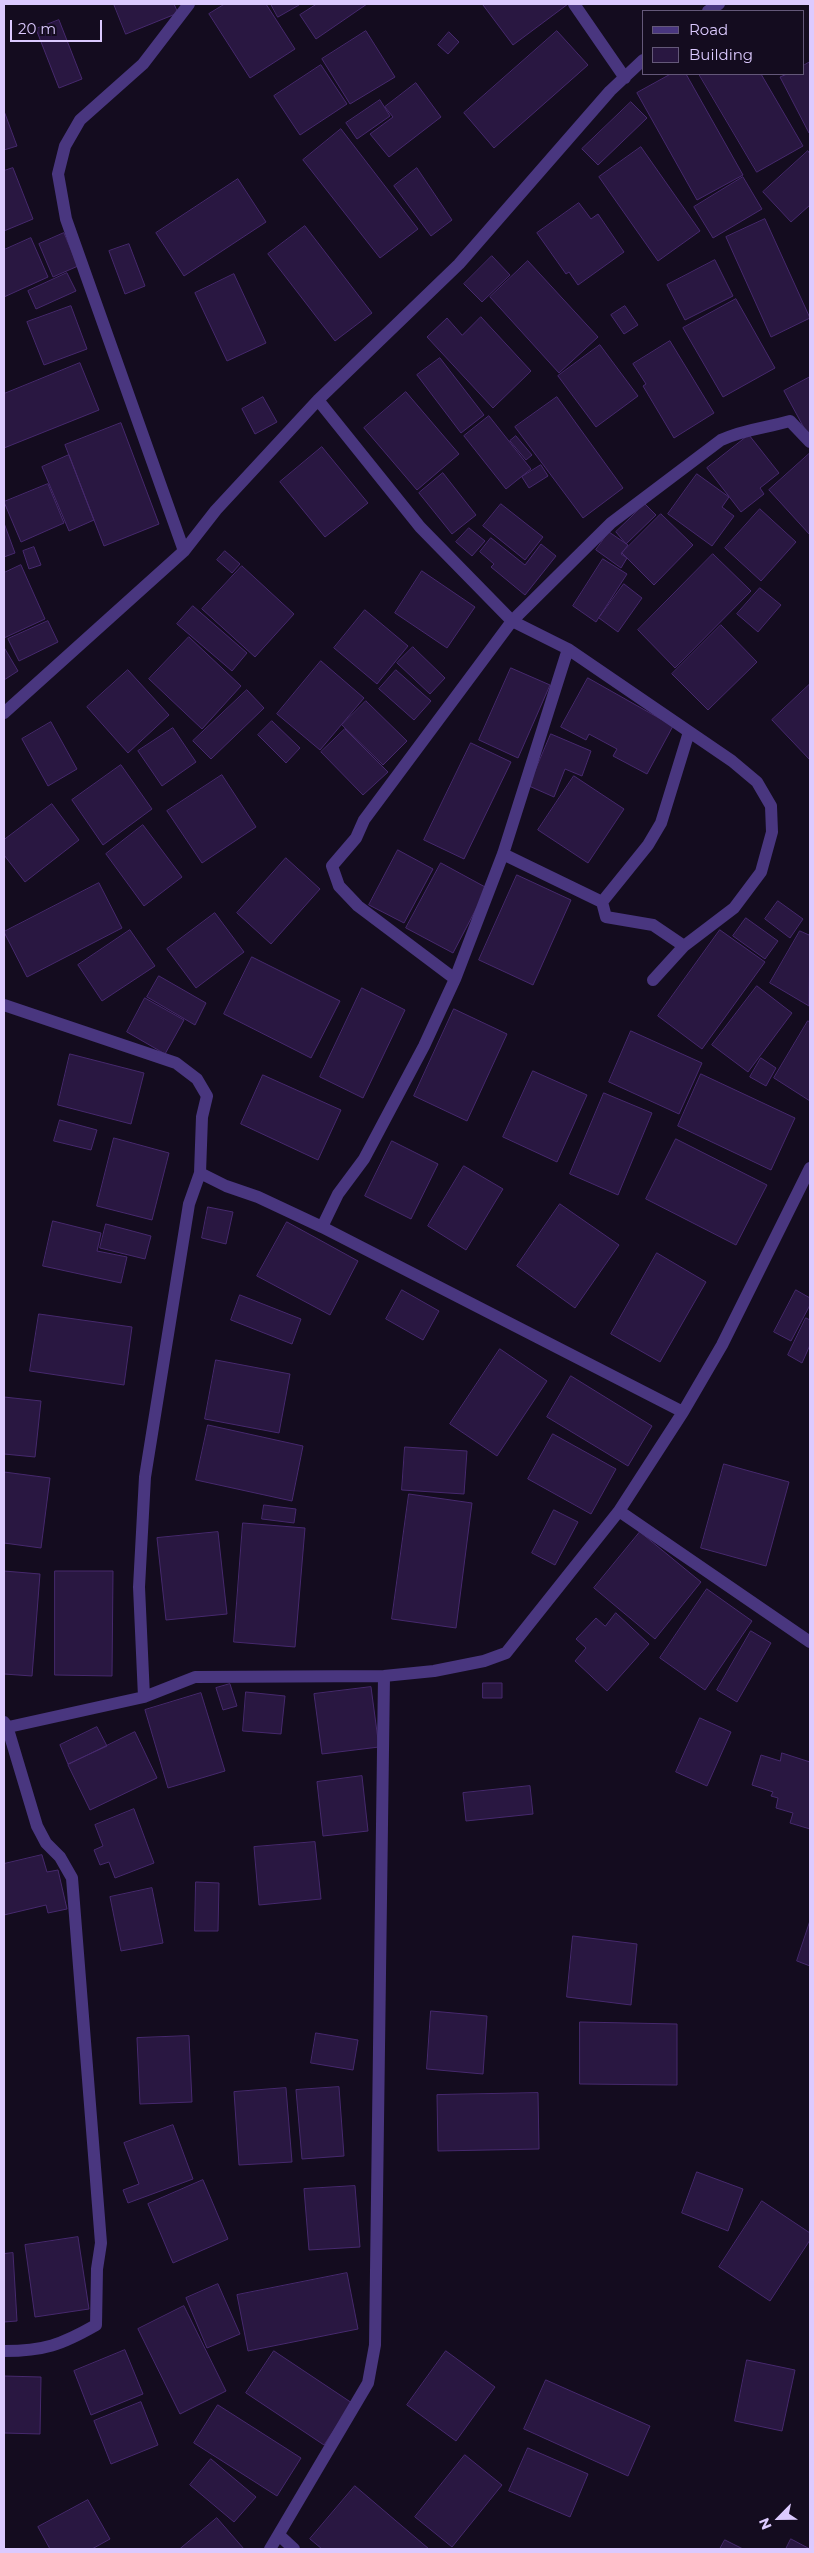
<!DOCTYPE html>
<html>
<head>
<meta charset="utf-8">
<style>
	body { margin:0 }
	#map { position:relative; width:814px; height:2553px; overflow:hidden; background:#140c1f; font-family:Montserrat,sans-serif }
	canvas { display:block }
	.frame { position:absolute; inset:0; border:5px solid #dccaff; pointer-events:none }
	.legend { position:absolute; left:642px; top:10px; width:162px; height:65px; box-sizing:border-box; background:#140c1f; border:1px solid #645879; margin:0; padding:6px 9px; list-style:none; font-size:15px; color:#dccaff }
	.legend li { display:flex; align-items:center; gap:10px; height:25px }
	.legend b { width:25px; border:1px solid #645879 }
	.north { position:absolute; left:754px; top:2493px; width:50px; height:50px; -webkit-text-stroke:4px #140c1f; paint-order:stroke; rotate:247deg; font-size:14px; font-weight:700; line-height:20px; text-align:center; color:#dccaff }
	.north::after { content:''; display:block; margin:auto; width:18px; height:22px; background:#dccaff; clip-path:polygon(50% 0,100% 100%,50% 72%,0 100%) }
	.scale { position:absolute; left:10px; top:20px; width:92px; height:22px; box-sizing:border-box; border:2px solid #dccaff; border-top:0; padding-left:6px; font-size:15px; line-height:18px; white-space:nowrap; color:#dccaff; -webkit-text-stroke:4px #140c1f; paint-order:stroke }
</style>
</head>
<body>
<div id="map">
<canvas width="814" height="2553"></canvas>
<div class="frame"></div>
<ul class="legend">
<li><b style="height:6px;background:#49367f"></b>Road</li>
<li><b style="height:14px;background:#291741"></b>Building</li>
</ul>
<div class="north">N</div>
<div class="scale">20 m</div>
</div>
<script>
const c = document.querySelector('canvas').getContext('2d');
c.lineJoin = 'round';
function fill(path, color) {
  c.fillStyle = color;
  c.fill(path, 'evenodd');
}
function trace(path, color, width, dash) {
  c.strokeStyle = color;
  c.lineWidth = width;
  c.lineCap = dash ? 'butt' : 'round';
  c.setLineDash(dash || []);
  c.stroke(path);
}
const building = new Path2D(`
	M 114,4 L 174,4 L 178,13 L 126,34 Z
	M 225,4 L 266,4 L 295,49 L 250,78 L 209,14 Z
	M 271,4 L 298,4 L 299,5 L 278,17 Z
	M 317,4 L 367,4 L 316,39 L 300,15 Z
	M 484,4 L 568,4 L 513,45 L 483,5 Z
	M 59,20 L 82,79 L 59,88 L 36,29 Z
	M 366,31 L 395,77 L 350,104 L 322,59 Z
	M 557,31 L 588,65 L 494,148 L 464,113 Z
	M 449,32 L 459,42 L 448,54 L 438,45 Z
	M 810,62 L 810,133 L 809,133 L 780,77 L 787,74 L 803,74 L 803,66 Z
	M 321,65 L 347,104 L 300,135 L 274,96 Z
	M 671,74 L 686,74 L 743,175 L 697,200 L 637,93 Z
	M 699,74 L 761,74 L 803,146 L 757,172 Z
	M 416,83 L 441,117 L 389,157 L 370,134 L 393,117 L 385,107 Z
	M 380,100 L 390,116 L 357,139 L 346,123 Z
	M 631,102 L 647,118 L 598,165 L 582,149 Z
	M 4,111 L 17,146 L 4,150 Z
	M 341,129 L 418,229 L 380,258 L 303,160 Z
	M 641,147 L 700,231 L 658,261 L 599,177 Z
	M 808,151 L 810,154 L 810,205 L 791,222 L 763,192 Z
	M 13,168 L 33,219 L 4,231 L 4,171 Z
	M 417,168 L 452,220 L 431,236 L 394,186 Z
	M 743,177 L 762,209 L 713,238 L 694,207 Z
	M 238,179 L 266,222 L 184,276 L 156,233 Z
	M 579,203 L 591,219 L 598,214 L 624,252 L 578,285 L 569,272 L 566,274 L 537,233 Z
	M 765,219 L 810,318 L 771,337 L 726,237 Z
	M 305,226 L 372,313 L 335,341 L 268,254 Z
	M 64,233 L 78,266 L 53,277 L 39,244 Z
	M 31,238 L 48,277 L 4,297 L 4,250 Z
	M 129,244 L 145,286 L 125,294 L 109,251 Z
	M 492,256 L 510,275 L 482,302 L 464,284 Z
	M 715,260 L 733,296 L 685,320 L 667,285 Z
	M 528,261 L 598,337 L 559,373 L 490,297 Z
	M 67,273 L 76,291 L 36,309 L 28,291 Z
	M 234,274 L 266,343 L 227,361 L 195,293 Z
	M 736,299 L 775,368 L 723,397 L 683,328 Z
	M 71,306 L 87,349 L 44,365 L 27,322 Z
	M 625,306 L 638,325 L 624,334 L 611,315 Z
	M 481,317 L 531,371 L 493,408 L 427,337 L 447,318 L 462,335 Z
	M 670,341 L 714,413 L 674,438 L 643,386 L 646,384 L 633,364 Z
	M 600,345 L 638,396 L 596,427 L 558,376 Z
	M 440,358 L 484,415 L 461,433 L 417,375 Z
	M 80,363 L 99,410 L 4,448 L 4,394 Z
	M 810,377 L 810,439 L 784,391 Z
	M 406,392 L 459,454 L 417,490 L 364,428 Z
	M 263,397 L 277,422 L 255,434 L 242,409 Z
	M 557,397 L 623,488 L 583,518 L 515,427 Z
	M 489,416 L 531,469 L 506,489 L 464,436 Z
	M 121,423 L 159,524 L 104,546 L 65,445 Z
	M 749,435 L 779,473 L 760,488 L 764,494 L 741,512 L 707,468 Z
	M 516,436 L 532,455 L 526,460 L 510,441 Z
	M 322,447 L 368,503 L 325,537 L 280,482 Z
	M 810,453 L 810,535 L 769,490 Z
	M 69,455 L 94,520 L 69,531 L 42,467 Z
	M 541,465 L 548,476 L 529,488 L 522,477 Z
	M 443,473 L 476,515 L 452,534 L 419,493 Z
	M 697,474 L 729,497 L 722,507 L 734,516 L 712,546 L 668,514 Z
	M 48,484 L 64,523 L 21,542 L 4,502 Z
	M 501,504 L 543,537 L 525,560 L 483,526 Z
	M 645,504 L 656,515 L 626,544 L 616,532 Z
	M 760,509 L 796,542 L 761,581 L 725,548 Z
	M 661,514 L 693,545 L 654,585 L 622,553 Z
	M 4,523 L 15,553 L 4,557 Z
	M 469,528 L 485,541 L 472,556 L 456,542 Z
	M 609,532 L 628,545 L 621,554 L 627,558 L 621,568 L 596,550 Z
	M 491,538 L 525,565 L 541,544 L 556,556 L 525,595 L 491,567 L 494,564 L 480,552 Z
	M 34,547 L 41,565 L 29,569 L 23,551 Z
	M 225,551 L 240,564 L 232,573 L 217,560 Z
	M 713,554 L 751,591 L 675,668 L 638,630 Z
	M 603,559 L 627,574 L 596,622 L 573,606 Z
	M 21,565 L 45,619 L 4,638 L 4,573 Z
	M 242,566 L 294,614 L 255,657 L 202,609 Z
	M 422,571 L 475,607 L 447,648 L 395,613 Z
	M 624,584 L 642,598 L 618,632 L 599,618 Z
	M 760,588 L 781,605 L 758,632 L 737,614 Z
	M 193,606 L 247,653 L 232,671 L 177,624 Z
	M 365,610 L 408,646 L 377,684 L 334,648 Z
	M 48,621 L 58,642 L 19,661 L 8,639 Z
	M 721,625 L 757,662 L 708,710 L 672,674 Z
	M 189,637 L 241,686 L 202,729 L 149,679 Z
	M 413,647 L 445,678 L 430,694 L 397,663 Z
	M 5,649 L 18,671 L 4,680 L 4,650 Z
	M 321,661 L 364,698 L 320,750 L 277,714 Z
	M 511,668 L 550,685 L 518,758 L 479,740 Z
	M 128,670 L 169,715 L 128,753 L 87,707 Z
	M 396,670 L 431,701 L 414,720 L 379,689 Z
	M 588,678 L 673,726 L 647,774 L 613,756 L 617,749 L 589,734 L 586,740 L 561,727 Z
	M 810,684 L 810,760 L 772,720 Z
	M 247,690 L 264,708 L 211,759 L 193,741 Z
	M 366,701 L 407,741 L 383,765 L 342,725 Z
	M 272,721 L 300,748 L 286,763 L 258,735 Z
	M 51,722 L 77,769 L 48,786 L 22,739 Z
	M 173,728 L 196,762 L 162,786 L 138,751 Z
	M 345,729 L 388,772 L 363,795 L 321,752 Z
	M 551,734 L 591,751 L 582,776 L 565,769 L 554,797 L 529,786 Z
	M 471,743 L 511,762 L 464,859 L 424,840 Z
	M 121,765 L 152,809 L 103,845 L 72,800 Z
	M 222,775 L 256,827 L 202,863 L 167,811 Z
	M 574,776 L 624,809 L 588,863 L 538,830 Z
	M 52,804 L 79,840 L 25,882 L 4,855 L 4,840 Z
	M 143,825 L 182,877 L 144,906 L 106,854 Z
	M 398,850 L 433,869 L 404,923 L 369,905 Z
	M 286,858 L 320,889 L 271,944 L 237,913 Z
	M 441,863 L 487,888 L 453,953 L 406,928 Z
	M 517,875 L 571,900 L 533,985 L 479,960 Z
	M 99,883 L 122,928 L 27,977 L 4,932 Z
	M 778,901 L 803,919 L 790,938 L 765,919 Z
	M 215,913 L 244,952 L 196,988 L 167,949 Z
	M 746,918 L 778,941 L 765,959 L 733,936 Z
	M 130,930 L 155,966 L 102,1001 L 78,965 Z
	M 720,930 L 765,962 L 702,1049 L 658,1016 Z
	M 800,931 L 809,935 L 810,933 L 809,1006 L 770,983 Z
	M 252,957 L 340,1001 L 311,1058 L 224,1014 Z
	M 159,976 L 206,1003 L 195,1025 L 147,997 Z
	M 757,986 L 792,1013 L 748,1072 L 712,1045 Z
	M 362,988 L 405,1010 L 363,1098 L 320,1077 Z
	M 145,998 L 184,1020 L 165,1054 L 127,1032 Z
	M 454,1009 L 507,1034 L 467,1121 L 414,1096 Z
	M 808,1021 L 810,1022 L 810,1101 L 774,1078 Z
	M 631,1031 L 702,1063 L 679,1114 L 609,1082 Z
	M 70,1054 L 144,1073 L 131,1124 L 58,1105 Z
	M 761,1058 L 776,1068 L 766,1086 L 750,1077 Z
	M 533,1071 L 587,1095 L 557,1162 L 503,1137 Z
	M 701,1074 L 795,1118 L 771,1170 L 678,1126 Z
	M 263,1075 L 341,1110 L 318,1160 L 241,1124 Z
	M 604,1093 L 652,1113 L 618,1195 L 570,1174 Z
	M 60,1120 L 97,1130 L 91,1150 L 54,1141 Z
	M 114,1138 L 169,1153 L 152,1220 L 97,1206 Z
	M 676,1139 L 767,1185 L 736,1245 L 646,1199 Z
	M 392,1141 L 438,1164 L 411,1219 L 365,1196 Z
	M 464,1166 L 503,1189 L 466,1250 L 428,1226 Z
	M 560,1204 L 619,1245 L 575,1308 L 517,1266 Z
	M 208,1207 L 233,1212 L 226,1244 L 202,1238 Z
	M 53,1221 L 101,1233 L 97,1251 L 127,1257 L 121,1283 L 43,1266 Z
	M 287,1222 L 358,1261 L 330,1315 L 257,1276 Z
	M 106,1224 L 151,1236 L 145,1259 L 100,1248 Z
	M 657,1253 L 706,1282 L 660,1362 L 611,1334 Z
	M 402,1290 L 439,1311 L 423,1340 L 386,1319 Z
	M 796,1290 L 810,1298 L 810,1305 L 791,1341 L 774,1332 Z
	M 240,1295 L 301,1319 L 292,1344 L 231,1320 Z
	M 39,1314 L 132,1327 L 124,1385 L 30,1371 Z
	M 806,1318 L 810,1320 L 810,1345 L 802,1363 L 788,1355 Z
	M 500,1349 L 547,1381 L 497,1456 L 450,1424 Z
	M 216,1360 L 290,1374 L 279,1433 L 205,1419 Z
	M 571,1376 L 652,1426 L 628,1466 L 547,1417 Z
	M 4,1397 L 41,1401 L 35,1457 L 4,1454 Z
	M 208,1425 L 303,1446 L 292,1501 L 196,1480 Z
	M 553,1434 L 616,1469 L 591,1514 L 528,1479 Z
	M 405,1447 L 467,1451 L 464,1494 L 402,1490 Z
	M 724,1464 L 789,1482 L 766,1566 L 701,1548 Z
	M 4,1472 L 50,1478 L 41,1548 L 4,1543 Z
	M 409,1494 L 472,1503 L 456,1628 L 392,1619 Z
	M 264,1505 L 296,1509 L 294,1523 L 262,1519 Z
	M 554,1510 L 578,1522 L 555,1565 L 532,1553 Z
	M 243,1523 L 305,1528 L 295,1647 L 234,1642 Z
	M 218,1532 L 227,1614 L 166,1620 L 157,1538 Z
	M 640,1532 L 701,1582 L 655,1639 L 594,1588 Z
	M 4,1571 L 40,1574 L 32,1676 L 4,1674 Z
	M 55,1571 L 113,1571 L 112,1676 L 55,1675 Z
	M 707,1589 L 752,1621 L 705,1690 L 660,1658 Z
	M 616,1613 L 649,1644 L 607,1691 L 575,1661 L 586,1648 L 576,1639 L 596,1618 L 605,1626 Z
	M 751,1631 L 771,1643 L 737,1702 L 717,1690 Z
	M 483,1683 L 502,1683 L 502,1698 L 483,1698 Z
	M 230,1684 L 237,1706 L 223,1710 L 216,1688 Z
	M 371,1687 L 379,1747 L 322,1754 L 314,1694 Z
	M 246,1692 L 285,1696 L 281,1734 L 243,1731 Z
	M 201,1693 L 225,1771 L 168,1788 L 145,1710 Z
	M 700,1718 L 731,1732 L 707,1786 L 676,1772 Z
	M 97,1727 L 107,1746 L 68,1764 L 60,1745 Z
	M 135,1732 L 157,1778 L 90,1810 L 68,1765 Z
	M 782,1753 L 810,1762 L 810,1829 L 790,1823 L 793,1813 L 776,1808 L 778,1798 L 771,1796 L 773,1792 L 752,1785 L 761,1755 L 780,1761 Z
	M 362,1776 L 368,1831 L 323,1836 L 317,1782 Z
	M 530,1786 L 533,1814 L 466,1821 L 463,1793 Z
	M 134,1809 L 154,1863 L 115,1878 L 109,1862 L 100,1865 L 94,1850 L 103,1846 L 95,1825 Z
	M 315,1842 L 321,1899 L 259,1905 L 254,1847 Z
	M 42,1855 L 47,1872 L 58,1870 L 67,1909 L 48,1913 L 46,1905 L 4,1915 L 4,1864 Z
	M 196,1882 L 219,1883 L 218,1931 L 195,1931 Z
	M 152,1888 L 163,1943 L 121,1951 L 110,1897 Z
	M 810,1921 L 810,1966 L 797,1961 Z
	M 573,1936 L 637,1944 L 631,2005 L 567,1997 Z
	M 431,2011 L 487,2016 L 483,2074 L 427,2069 Z
	M 580,2022 L 677,2024 L 677,2085 L 580,2084 Z
	M 316,2033 L 358,2040 L 353,2070 L 311,2063 Z
	M 189,2036 L 192,2102 L 140,2104 L 137,2038 Z
	M 339,2087 L 344,2156 L 302,2159 L 296,2090 Z
	M 286,2088 L 292,2162 L 239,2165 L 234,2092 Z
	M 538,2093 L 539,2149 L 438,2151 L 437,2095 Z
	M 173,2125 L 193,2179 L 128,2203 L 123,2190 L 139,2184 L 124,2143 Z
	M 697,2172 L 743,2189 L 728,2231 L 682,2213 Z
	M 203,2180 L 228,2239 L 173,2263 L 148,2204 Z
	M 355,2186 L 360,2247 L 309,2250 L 304,2189 Z
	M 762,2201 L 810,2233 L 810,2240 L 770,2301 L 719,2267 Z
	M 78,2237 L 89,2309 L 35,2317 L 25,2245 Z
	M 13,2253 L 17,2321 L 4,2322 L 4,2254 Z
	M 347,2273 L 358,2329 L 248,2351 L 237,2295 Z
	M 218,2284 L 240,2334 L 207,2348 L 186,2298 Z
	M 184,2306 L 226,2391 L 180,2414 L 138,2329 Z
	M 125,2350 L 143,2394 L 91,2415 L 74,2371 Z
	M 274,2351 L 352,2403 L 324,2445 L 246,2393 Z
	M 446,2351 L 495,2387 L 456,2441 L 407,2405 Z
	M 747,2360 L 795,2370 L 782,2431 L 735,2421 Z
	M 4,2376 L 41,2377 L 40,2434 L 4,2433 Z
	M 546,2380 L 650,2426 L 628,2476 L 524,2429 Z
	M 141,2402 L 158,2445 L 111,2464 L 94,2421 Z
	M 218,2405 L 301,2458 L 277,2496 L 194,2443 Z
	M 528,2448 L 588,2474 L 570,2517 L 509,2491 Z
	M 465,2455 L 502,2485 L 452,2547 L 415,2517 Z
	M 211,2459 L 256,2497 L 234,2522 L 190,2485 Z
	M 355,2486 L 429,2549 L 322,2549 L 310,2539 Z
	M 88,2500 L 110,2539 L 92,2549 L 50,2549 L 38,2527 Z
	M 217,2518 L 244,2549 L 180,2549 Z
	M 791,2539 L 810,2549 L 786,2549 Z
	M 725,2540 L 743,2549 L 720,2549 Z`);
fill(building, '#291741');
trace(building, '#46296d', 1);
trace(new Path2D(`
	M 574,4 L 625,78
	M 708,11 L 719,4
	M 318,400 L 420,527 L 512,621 L 568,649 L 732,761 L 757,782 L 771,806 L 772,832 L 761,872 L 734,908 L 684,946 L 653,980
	M 184,551 L 66,219 L 58,174 L 65,146 L 80,120 L 143,64 L 189,4
	M 4,713 L 184,551 L 216,510 L 318,400 L 459,264 L 610,91 L 643,60
	M 503,854 L 602,902 L 606,917 L 653,925 L 684,946
	M 602,902 L 648,845 L 661,823 L 689,732
	M 455,979 L 358,906 L 339,886 L 332,866 L 356,838 L 364,820 L 512,621 L 611,523 L 721,440 C 744,429 766,428 790,421 L 810,442
	M 4,1005 L 176,1063 L 197,1079 L 207,1096 L 202,1117 L 200,1173
	M 322,1227 L 683,1412
	M 619,1511 L 810,1642
	M 144,1697 L 139,1587 L 145,1477 L 189,1204 L 200,1173 L 226,1186 L 258,1197 L 322,1227 L 338,1194 L 364,1159 L 424,1046 L 455,979 L 503,854 L 568,649
	M 4,1722 L 7,1726 L 37,1826 L 46,1843 L 60,1857 L 72,1878 L 101,2243 L 97,2269 L 96,2325 C 61,2345 44,2351 4,2351
	M 4,1728 L 144,1697 L 195,1677 L 384,1676 L 434,1671 L 484,1661 L 506,1653 L 619,1511 L 683,1412 L 722,1345 L 810,1168
	M 280,2536 L 294,2549
	M 270,2549 L 368,2383 L 375,2345 L 384,1676`), '#49367f', 12);
</script>
</body>
</html>
